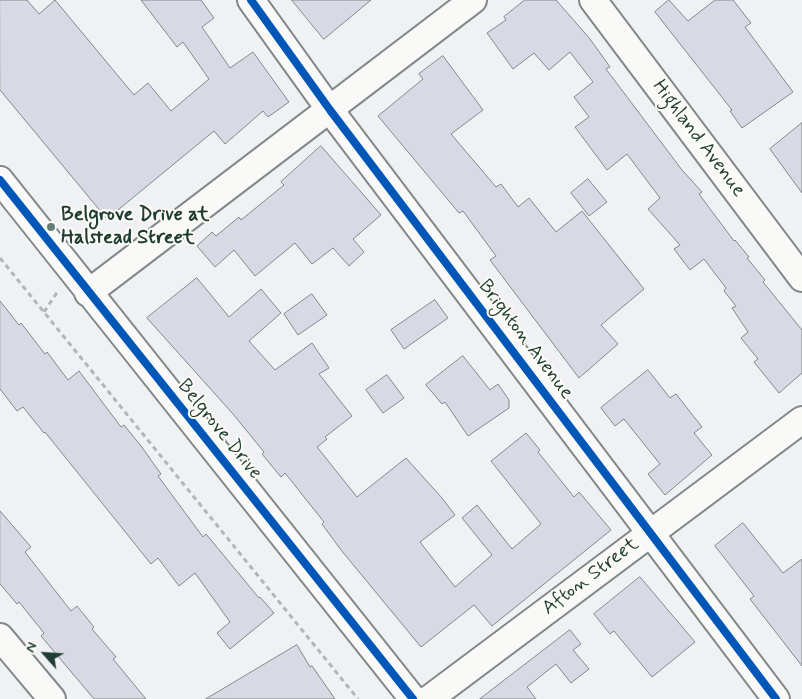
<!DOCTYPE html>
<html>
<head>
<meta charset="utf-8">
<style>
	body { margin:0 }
	#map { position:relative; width:802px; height:699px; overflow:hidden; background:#f0f1f5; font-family:Mynerve,sans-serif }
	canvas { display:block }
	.north { position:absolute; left:20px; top:629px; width:50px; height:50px; -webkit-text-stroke:4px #fdfcf7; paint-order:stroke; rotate:296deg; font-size:14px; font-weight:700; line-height:20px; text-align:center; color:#1f3d34 }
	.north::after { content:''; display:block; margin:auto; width:18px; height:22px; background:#1f3d34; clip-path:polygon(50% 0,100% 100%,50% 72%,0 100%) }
</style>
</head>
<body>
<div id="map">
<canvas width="802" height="699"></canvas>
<div class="north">N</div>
</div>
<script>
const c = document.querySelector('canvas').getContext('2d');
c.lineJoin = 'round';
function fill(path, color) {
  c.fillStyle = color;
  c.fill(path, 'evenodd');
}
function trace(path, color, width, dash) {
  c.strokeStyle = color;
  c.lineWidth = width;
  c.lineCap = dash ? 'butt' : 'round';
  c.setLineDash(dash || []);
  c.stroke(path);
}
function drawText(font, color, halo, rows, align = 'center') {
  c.font = font + ' Mynerve,sans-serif';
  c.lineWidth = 4;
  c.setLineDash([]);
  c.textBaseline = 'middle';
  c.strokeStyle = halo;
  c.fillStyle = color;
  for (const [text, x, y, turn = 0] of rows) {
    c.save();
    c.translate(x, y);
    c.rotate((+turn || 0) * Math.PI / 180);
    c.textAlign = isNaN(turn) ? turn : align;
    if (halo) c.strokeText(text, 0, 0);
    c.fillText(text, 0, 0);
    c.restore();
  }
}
const building = new Path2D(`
	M 0,0 L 27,0 L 39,14 L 55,0 L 134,95 L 148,83 L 171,111 L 209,79 L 183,42 L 177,47 L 141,0 L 201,0 L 214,18 L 202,27 L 230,68 L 253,52 L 289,102 L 268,117 L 263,111 L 225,144 L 214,131 L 107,219 L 0,90 Z
	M 292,0 L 371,0 L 324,39 Z
	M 525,0 L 556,0 L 590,39 L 610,67 L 606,69 L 682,170 L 702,192 L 699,194 L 734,241 L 735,240 L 749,257 L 747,258 L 765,280 L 763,282 L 802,330 L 802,373 L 779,393 L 754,362 L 758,359 L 741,338 L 748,332 L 732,308 L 736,306 L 724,291 L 726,288 L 704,259 L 690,270 L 674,249 L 680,245 L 648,209 L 660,198 L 627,154 L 607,170 L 575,127 L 589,117 L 574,97 L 593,82 L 570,52 L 549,70 L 534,53 L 513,69 L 487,33 L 506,20 L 504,17 Z
	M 669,0 L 688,21 L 715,0 L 733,0 L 751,23 L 745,27 L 793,92 L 742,128 L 730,111 L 732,110 L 655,12 Z
	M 443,56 L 483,110 L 451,134 L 496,187 L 501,184 L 518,207 L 529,198 L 556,232 L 582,211 L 644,289 L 601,325 L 618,344 L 579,378 L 490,260 L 496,256 L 463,211 L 459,213 L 378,116 L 423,79 L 419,74 Z
	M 802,123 L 802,193 L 770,149 Z
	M 321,146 L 381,215 L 353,239 L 364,252 L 349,266 L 333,248 L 312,264 L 295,243 L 255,276 L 234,250 L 215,267 L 197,246 L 212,232 L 216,236 L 239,217 L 241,220 L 284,185 L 281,182 Z
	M 588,179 L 607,202 L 589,216 L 571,193 Z
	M 197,278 L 229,317 L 261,289 L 281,313 L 249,341 L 275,370 L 312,343 L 329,368 L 319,374 L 352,416 L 325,437 L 327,439 L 317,447 L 357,497 L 406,458 L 442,498 L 455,515 L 420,542 L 455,587 L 492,555 L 462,518 L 477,505 L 512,549 L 541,524 L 491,461 L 526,433 L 540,450 L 538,452 L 574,497 L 579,492 L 611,530 L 492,626 L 474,605 L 421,647 L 341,550 L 322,524 L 324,522 L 285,473 L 281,477 L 262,454 L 264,452 L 233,414 L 147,318 Z
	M 312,294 L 327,315 L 298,335 L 284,314 Z
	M 435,300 L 448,318 L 404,349 L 391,330 Z
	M 0,301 L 19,325 L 21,323 L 45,354 L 47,352 L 68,380 L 79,371 L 121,427 L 124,425 L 141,446 L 161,474 L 158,476 L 203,537 L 206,534 L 259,598 L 260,597 L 274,613 L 230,649 L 217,633 L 230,622 L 195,573 L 179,586 L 158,558 L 151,564 L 45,432 L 44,433 L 23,407 L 17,411 L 0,389 Z
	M 463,356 L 490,390 L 498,384 L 509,400 L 509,408 L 468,436 L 445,402 L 442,404 L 426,385 Z
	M 648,370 L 670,398 L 676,394 L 702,427 L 694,433 L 712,455 L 665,495 L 648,474 L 660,464 L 624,419 L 615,426 L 601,408 Z
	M 387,375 L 404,398 L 383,413 L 366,390 Z
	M 0,511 L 31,547 L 25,552 L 71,611 L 77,606 L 94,627 L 92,629 L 116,657 L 113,659 L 146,699 L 94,699 L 41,636 L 44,633 L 19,602 L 17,604 L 0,584 Z
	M 743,523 L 783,573 L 802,559 L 802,666 L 750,599 L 754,596 L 715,546 Z
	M 640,577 L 695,642 L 652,677 L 614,631 L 610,634 L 594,614 Z
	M 570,630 L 581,644 L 573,650 L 589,669 L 571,683 L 556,664 L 527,687 L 536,699 L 480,699 Z
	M 297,645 L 310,667 L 312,666 L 335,699 L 206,699 Z`);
fill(building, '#d7dae4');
trace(building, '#838889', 1);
const minor = new Path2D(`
	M 251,0 L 330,110 L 776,699
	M 593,0 L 802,278
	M 0,180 L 413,699
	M 88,293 L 473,0
	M 0,637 L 52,699
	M 429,699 L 802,420`);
trace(minor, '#838889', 30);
trace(new Path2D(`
	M 0,258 L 358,699
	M 44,312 L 58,291`), '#b3b6b5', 3, [5, 4]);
trace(minor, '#f9faf8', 26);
trace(new Path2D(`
	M 251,0 L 330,110 L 776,699
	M 0,180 L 413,699`), '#0057b8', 8);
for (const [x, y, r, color] of [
	[51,227,5,"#687c78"]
]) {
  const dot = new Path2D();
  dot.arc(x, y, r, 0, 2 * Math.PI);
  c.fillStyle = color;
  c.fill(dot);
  trace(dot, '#fdfcf7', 2);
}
drawText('20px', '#1f3d34', '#fdfcf7', [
	["Highland Avenue",698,139,53],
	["Brighton Avenue",525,340,53],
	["Belgrove Drive",219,430,51],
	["Afton Street",591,577,-37]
]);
drawText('bold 20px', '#1f3d34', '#fdfcf7', [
	["Belgrove Drive at",61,216],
	["Halstead Street",61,239]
], 'left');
</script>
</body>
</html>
